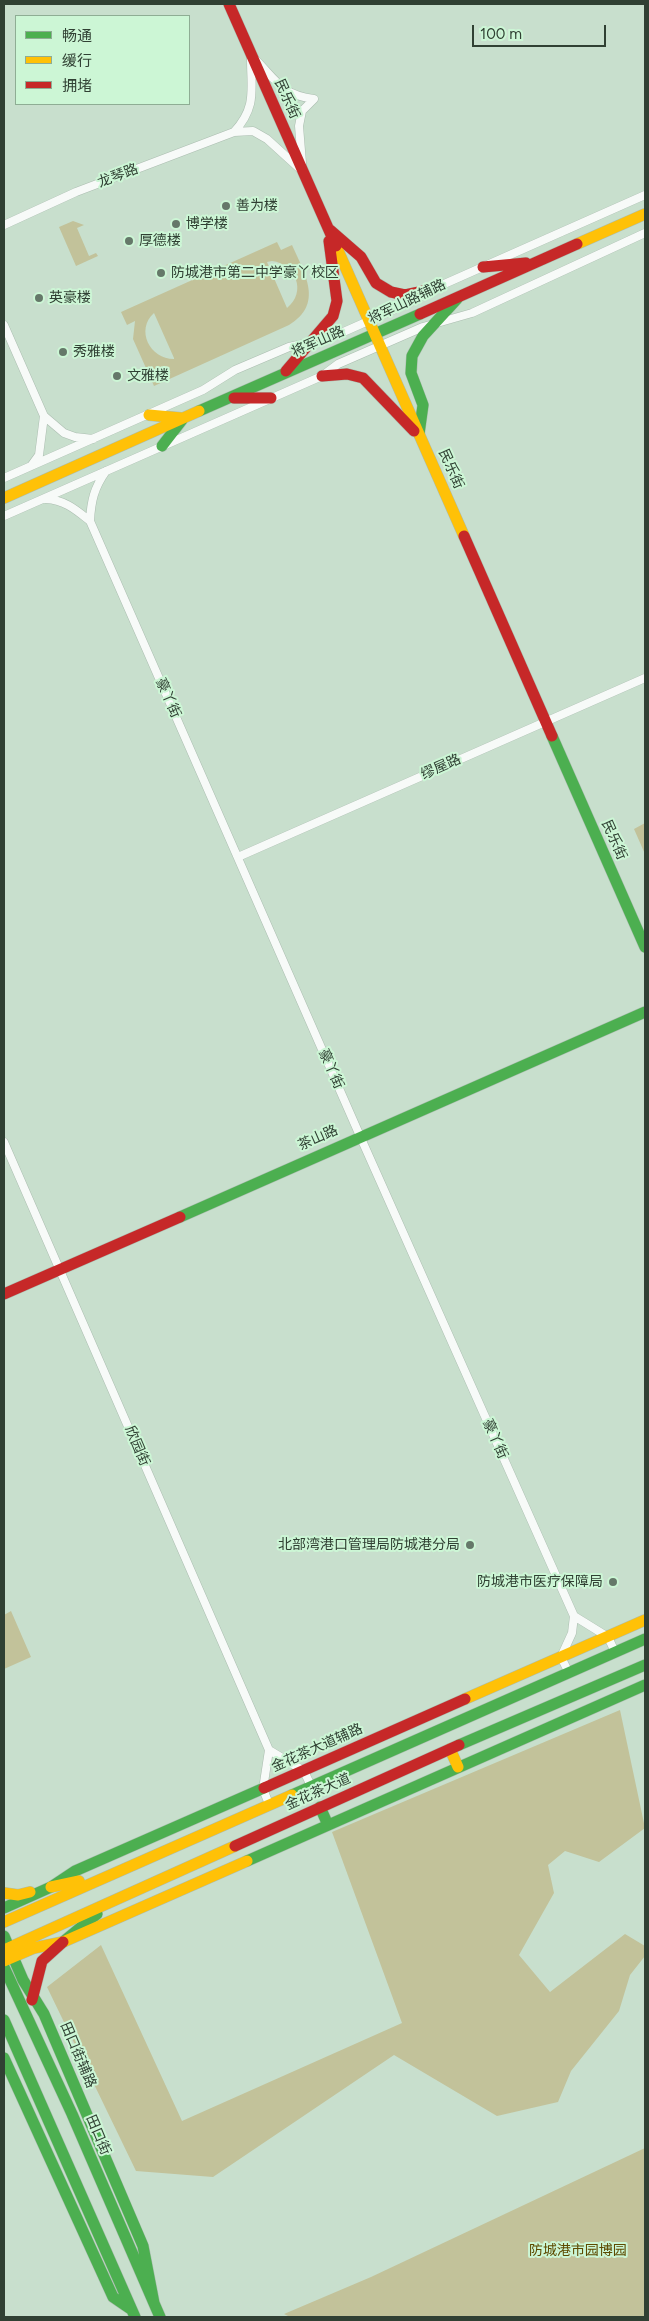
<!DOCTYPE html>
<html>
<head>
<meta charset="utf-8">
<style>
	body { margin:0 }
	#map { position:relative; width:649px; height:2321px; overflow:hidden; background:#c8dfcd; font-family:Figtree,"Noto Sans SC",sans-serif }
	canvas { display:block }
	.frame { position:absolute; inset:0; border:5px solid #304033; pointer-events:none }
	.legend { position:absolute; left:15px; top:15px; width:175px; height:90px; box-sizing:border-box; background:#ccf6d5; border:1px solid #8ead94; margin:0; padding:6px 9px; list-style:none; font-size:15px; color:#304033 }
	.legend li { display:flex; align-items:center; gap:10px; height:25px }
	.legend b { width:25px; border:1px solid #8ead94 }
	.scale { position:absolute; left:472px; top:25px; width:134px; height:22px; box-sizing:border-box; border:2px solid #304033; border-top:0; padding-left:6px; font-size:15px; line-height:18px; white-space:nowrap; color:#304033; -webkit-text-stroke:4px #ccf6d5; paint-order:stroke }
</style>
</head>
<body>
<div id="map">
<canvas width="649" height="2321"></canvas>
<div class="frame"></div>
<ul class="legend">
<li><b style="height:6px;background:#4caf50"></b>畅通</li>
<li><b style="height:6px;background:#ffc107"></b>缓行</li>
<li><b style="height:6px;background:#c62828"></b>拥堵</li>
</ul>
<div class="scale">100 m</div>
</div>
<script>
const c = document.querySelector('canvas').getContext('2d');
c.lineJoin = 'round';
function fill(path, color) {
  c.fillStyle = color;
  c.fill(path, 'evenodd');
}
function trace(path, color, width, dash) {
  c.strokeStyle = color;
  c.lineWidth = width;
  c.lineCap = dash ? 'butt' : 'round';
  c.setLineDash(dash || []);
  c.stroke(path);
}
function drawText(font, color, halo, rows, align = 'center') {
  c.font = font + ' Figtree,"Noto Sans SC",sans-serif';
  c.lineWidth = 4;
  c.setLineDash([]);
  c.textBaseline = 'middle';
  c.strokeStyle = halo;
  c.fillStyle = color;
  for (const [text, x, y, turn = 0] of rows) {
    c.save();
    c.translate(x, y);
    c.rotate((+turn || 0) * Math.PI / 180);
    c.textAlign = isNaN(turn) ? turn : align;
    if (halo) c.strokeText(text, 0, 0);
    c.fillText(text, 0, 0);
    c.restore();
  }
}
fill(new Path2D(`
	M 73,221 L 84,225 L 77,228 L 89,256 L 96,253 L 98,256 L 76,266 L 59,227 Z
	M 277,242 L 281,250 L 292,245 C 305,274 324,304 289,325 L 154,386 L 133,339 L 135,321 L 127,325 L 121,312 ZM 272,261 C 296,264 307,292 287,308 L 267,262 ZM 154,313 L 174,358 L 174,359 C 150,359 135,330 154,313 Z
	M 645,823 L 645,854 L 634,829 Z
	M 11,1611 L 31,1657 L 4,1669 L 4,1615 Z
	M 620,1710 L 645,1828 L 599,1862 L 565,1851 L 548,1865 L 554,1893 L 519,1955 L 550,1992 L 625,1934 L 645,1946 L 645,1956 L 630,1975 L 619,2011 L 571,2071 L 558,2102 L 497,2116 L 394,2055 L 213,2177 L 136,2171 L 47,1987 L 101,1945 L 182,2121 L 402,2023 L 332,1832 Z
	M 645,2148 L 645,2317 L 285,2317 L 288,2316 L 284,2314 L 371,2277 Z`), '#c2c29a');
const street = new Path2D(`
	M 251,59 C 251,90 257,107 234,132 L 253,131 L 267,139 L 300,169
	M 257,61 C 277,82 283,95 314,99 L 302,111 L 299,126 L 302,163
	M 4,225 L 76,192 L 234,132
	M 4,325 L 44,416 L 64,433 L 75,437 L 93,439
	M 31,466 L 39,455 L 44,416
	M 106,471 C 94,488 91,501 90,521 L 360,1136 L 574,1616
	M 4,478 L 203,390 L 235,370 L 289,347 L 330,338 L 411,302 L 433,289 L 645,195
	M 46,499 C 65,500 76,510 90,521
	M 4,516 L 322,376 L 338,364 L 423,327 L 472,313 L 645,233
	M 238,857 L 645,678
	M 4,1142 L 269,1750
	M 569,1673 L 561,1657 L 572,1633 L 574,1616 L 608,1637 L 615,1652
	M 269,1804 L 263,1789 L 269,1750 L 304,1771 L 311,1786`);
const fast = new Path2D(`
	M 199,411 L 420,314
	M 419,434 L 423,405 L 411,373 L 412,356 L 423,336 L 457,299
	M 162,446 L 182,420
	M 552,736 L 645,947
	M 180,1217 L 645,1012
	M 459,1745 L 645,1665
	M 292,1795 L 645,1639
	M 320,1807 L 328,1825
	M 247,1861 L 645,1685
	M 4,1908 L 51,1887 L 75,1871 L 264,1788
	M 4,1936 L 23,1980 L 44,2014 L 143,2246 L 154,2303
	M 63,1942 L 97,1914
	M 4,1967 L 72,2114 L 160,2317
	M 4,2020 L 135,2317
	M 4,2058 L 113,2297 L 132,2310`);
const slow = new Path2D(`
	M 577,244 L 645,214
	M 336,246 L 464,536
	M 149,415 L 181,418
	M 4,498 L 199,411
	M 465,1699 L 645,1620
	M 450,1749 L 458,1767
	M 51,1887 L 79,1881
	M 4,1893 L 18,1895 L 30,1892
	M 4,1922 L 292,1795
	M 4,1950 L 235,1846
	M 4,1961 L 34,1948 L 63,1942 L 247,1861`);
const jam = new Path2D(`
	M 229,4 L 336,246
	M 330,230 L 361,257 L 376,283 L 391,292 L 405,295 L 433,289
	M 483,267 L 526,263
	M 420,314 L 577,244
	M 286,371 L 333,316 L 337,301 L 329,241
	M 322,376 L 347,374 L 363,378 L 414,431
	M 234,398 L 271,398
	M 464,536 L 552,736
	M 4,1294 L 180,1217
	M 264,1788 L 465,1699
	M 235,1846 L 459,1745
	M 32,2000 L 42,1961 L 63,1942`);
trace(street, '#abbdb0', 9);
trace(fast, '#abbdb0', 12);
trace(slow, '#abbdb0', 12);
trace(jam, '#abbdb0', 12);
trace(street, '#f7faf8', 8);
trace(fast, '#4caf50', 11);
trace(slow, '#ffc107', 11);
trace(jam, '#c62828', 11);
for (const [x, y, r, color] of [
	[226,206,5,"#657869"],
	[176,224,5,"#657869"],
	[129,241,5,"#657869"],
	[161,273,5,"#657869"],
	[39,298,5,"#657869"],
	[63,352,5,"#657869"],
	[117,376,5,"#657869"],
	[470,1545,5,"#657869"],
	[613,1582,5,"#657869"]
]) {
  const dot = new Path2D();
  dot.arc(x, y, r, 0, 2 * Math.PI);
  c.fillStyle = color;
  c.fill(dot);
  trace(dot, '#ccf6d5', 2);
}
drawText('14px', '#304033', '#ccf6d5', [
	["民乐街",287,99,66],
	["龙琴路",118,176,-21],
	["将军山路辅路",407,302,-26],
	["将军山路",318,342,-24],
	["民乐街",451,469,66],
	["豪丫街",168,698,66],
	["缪屋路",441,767,-24],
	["民乐街",614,840,66],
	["豪丫街",331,1069,66],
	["茶山路",318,1138,-24],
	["豪丫街",495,1439,66],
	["欣园街",137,1446,67],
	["金花茶大道辅路",317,1748,-24],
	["金花茶大道",318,1792,-24],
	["田口街辅路",78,2055,67],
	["田口街",98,2135,67]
]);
drawText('14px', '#304033', '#ccf6d5', [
	["善为楼",236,206],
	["博学楼",186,224],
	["厚德楼",139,241],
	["防城港市第二中学豪丫校区",171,273],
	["英豪楼",49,298],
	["秀雅楼",73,352],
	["文雅楼",127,376],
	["北部湾港口管理局防城港分局",460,1545,"right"],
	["防城港市医疗保障局",603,1582,"right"]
], 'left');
drawText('14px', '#5d4a00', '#ccf6d5', [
	["防城港市园博园",578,2251]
]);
</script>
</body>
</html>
